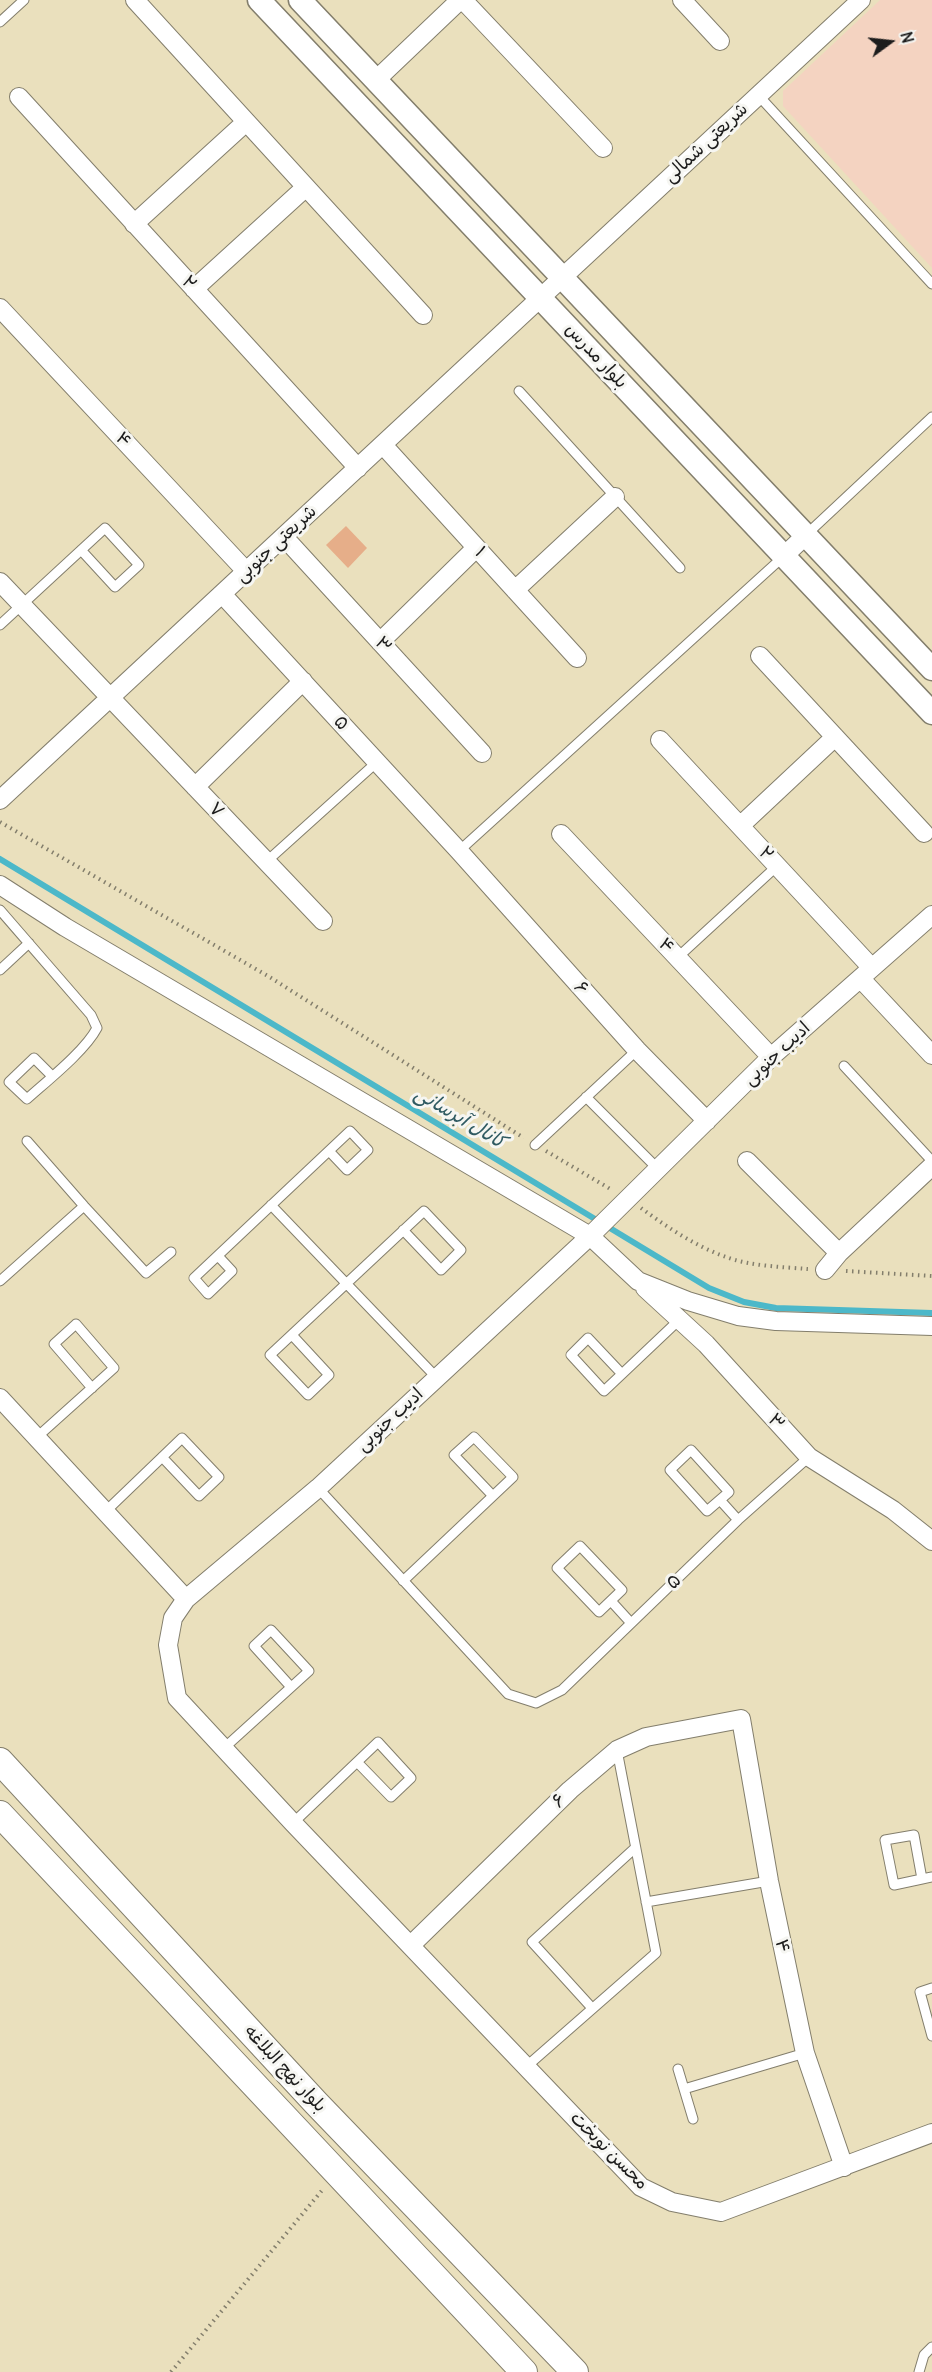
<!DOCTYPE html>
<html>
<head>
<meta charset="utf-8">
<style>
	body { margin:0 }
	#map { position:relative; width:932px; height:2372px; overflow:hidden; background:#eae0bd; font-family:Delius,sans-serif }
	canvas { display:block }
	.north { position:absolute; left:860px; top:12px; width:60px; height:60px; -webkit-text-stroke:4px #f6f6f2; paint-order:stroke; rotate:75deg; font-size:16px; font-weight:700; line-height:24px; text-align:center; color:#1c1c1c }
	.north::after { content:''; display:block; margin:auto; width:21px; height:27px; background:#1c1c1c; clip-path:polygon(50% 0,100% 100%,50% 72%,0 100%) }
</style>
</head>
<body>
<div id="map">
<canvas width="932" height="2372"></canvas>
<div class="north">N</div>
</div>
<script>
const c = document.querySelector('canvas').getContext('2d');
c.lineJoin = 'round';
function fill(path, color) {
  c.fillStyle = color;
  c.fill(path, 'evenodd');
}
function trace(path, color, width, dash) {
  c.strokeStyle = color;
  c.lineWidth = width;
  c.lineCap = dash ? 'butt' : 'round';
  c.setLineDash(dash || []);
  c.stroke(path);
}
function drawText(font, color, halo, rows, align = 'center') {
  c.font = font + ' Delius,"Playpen Sans Arabic",sans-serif';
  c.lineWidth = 6;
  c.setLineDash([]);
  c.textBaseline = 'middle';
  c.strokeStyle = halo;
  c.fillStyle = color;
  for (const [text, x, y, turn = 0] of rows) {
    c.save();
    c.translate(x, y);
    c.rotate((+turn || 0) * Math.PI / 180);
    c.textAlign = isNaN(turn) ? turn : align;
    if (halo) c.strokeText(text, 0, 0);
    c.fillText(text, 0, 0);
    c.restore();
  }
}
fill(new Path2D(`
	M 880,0 L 932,0 L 932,268 L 783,106 L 783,91 Z`), '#f4d3c1');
trace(new Path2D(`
	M 0,859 L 709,1288 L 744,1302 L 776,1308 L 932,1313`), '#4cb8c9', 6);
fill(new Path2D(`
	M 346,526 L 367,548 L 348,568 L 326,545 Z`), '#e6ae89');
const service = new Path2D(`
	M 0,22 L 24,0
	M 758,95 L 932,284
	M 519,391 L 680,568
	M 807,534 L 932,417
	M 0,625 L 105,528 L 139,565 L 115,587 L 81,550
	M 459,851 L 784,556
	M 266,862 L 377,762
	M 0,910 L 91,1015 L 97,1028 C 85,1051 47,1081 27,1099 L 9,1082 L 34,1058 L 52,1076
	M 677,958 L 777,866
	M 0,970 L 29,943
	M 844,1066 L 932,1161
	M 586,1097 L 658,1169
	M 27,1141 L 84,1206 L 146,1273 L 171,1252
	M 535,1145 L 637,1050
	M 271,1205 L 436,1377
	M 218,1256 L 232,1271 L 208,1294 L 194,1278 C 246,1229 298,1180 350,1131 L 368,1150 L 347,1170 L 329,1151
	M 0,1281 L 84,1206
	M 292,1335 L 329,1375 L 308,1395 L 270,1355 L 424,1211 L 461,1250 L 441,1270 L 403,1230
	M 622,1374 L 604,1391 L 571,1355 L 588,1338 L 622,1374 L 679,1320
	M 36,1438 L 114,1368 L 76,1324 L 54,1344 L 92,1388
	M 691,1450 L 729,1492 L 707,1511 L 670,1470 Z
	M 318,1488 L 508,1694 L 536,1703 L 562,1690 L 738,1520 L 809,1457
	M 720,1500 L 738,1520
	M 105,1512 L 182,1438 L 219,1477 L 199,1496 L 162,1457
	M 580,1546 L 622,1590 L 599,1612 L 557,1568 Z
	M 403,1581 L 513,1477 L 474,1437 L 454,1455 L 493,1496
	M 611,1601 L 631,1623
	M 223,1749 L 309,1671 L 271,1630 L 254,1646 L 291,1687
	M 293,1823 L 378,1742 L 411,1778 L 391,1797 L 357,1762
	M 922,1879 L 894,1885 L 885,1840 L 914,1835 L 922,1879 L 932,1877
	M 646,1902 L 769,1881
	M 932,1988 L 920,1992 L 932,2036
	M 592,2008 L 532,1942 L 635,1848
	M 527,2066 L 656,1953 L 617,1750
	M 678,2069 L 693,2119
	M 684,2089 L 805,2053
	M 919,2372 L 924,2355 L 932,2347`);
const minor = new Path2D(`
	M 135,0 L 423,315
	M 463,0 L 603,148
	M 682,0 L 720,41
	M 376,80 L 460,0
	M 19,97 L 358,468
	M 134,224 L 246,122
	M 194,289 L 306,187
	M 0,308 L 246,571
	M 383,445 L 577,658
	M 284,537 L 482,753
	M 784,556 L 806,535
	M 0,582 L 323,921
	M 515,590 L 615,497
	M 222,594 L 459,851 L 637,1050 L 707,1121
	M 380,642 L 476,548
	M 760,656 L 924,833
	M 660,740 L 872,968
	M 195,787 L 303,681
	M 0,800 L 861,0
	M 740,826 L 835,737
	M 561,834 L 771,1057
	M 0,885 L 65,927 L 590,1236 L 638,1281 L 688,1301 L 738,1316 L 776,1321 L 932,1326
	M 932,915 L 771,1057 L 590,1236 L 318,1488 L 186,1599 L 173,1618 L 168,1645 L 177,1698 L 293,1823 L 641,2187 L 672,2202 L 721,2212 L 932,2133
	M 861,979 L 932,1055
	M 747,1161 L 839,1253
	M 825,1270 L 839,1253 L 932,1166
	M 645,1288 L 706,1344 L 809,1457 L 893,1510 L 932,1541
	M 0,1398 L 186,1599
	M 411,1945 L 570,1790 L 617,1750 L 646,1737 L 741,1719 L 769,1881 L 805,2053 L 844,2167`);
const tertiary = new Path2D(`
	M 259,0 L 932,713
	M 300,0 L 932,669`);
const secondary = new Path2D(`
	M 0,1761 L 316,2103 L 575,2372
	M 0,1814 L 524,2372`);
trace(service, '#837e6c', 11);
trace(minor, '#837e6c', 20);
trace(tertiary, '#837e6c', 25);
trace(secondary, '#837e6c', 28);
trace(new Path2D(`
	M 0,822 L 268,976 L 524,1138
	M 546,1151 L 612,1190
	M 641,1208 C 667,1227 695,1246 726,1257 C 749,1266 783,1267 808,1269
	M 846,1271 L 932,1276
	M 171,2372 L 324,2188`), '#837e6c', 4, [1.5, 4.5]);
trace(service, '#fff', 9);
trace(minor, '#fff', 18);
trace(tertiary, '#fff', 22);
trace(secondary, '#fff', 26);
drawText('18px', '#1c1c1c', '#f6f6f2', [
	["شریعتی شمالی",706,143,-43],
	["۲",189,283,48],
	["بلوار مدرس",596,356,47],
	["۴",123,440,47],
	["شریعتی جنوبی",276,544,-43],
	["۱",480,552,48],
	["۳",383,645,48],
	["۵",341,723,47],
	["۷",216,810,46],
	["۲",766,854,47],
	["۴",666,946,47],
	["۶",581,988,48],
	["ادیب جنوبی",777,1054,-43],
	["ادیب جنوبی",390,1420,-43],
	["۳",776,1422,48],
	["۵",674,1582,-44],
	["۶",559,1801,-44],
	["۴",782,1946,78],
	["بلوار نهج البلاغه",285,2069,47],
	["محسن نوبخت",609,2151,45]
]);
drawText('italic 20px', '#2f5a61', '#f6f6f2', [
	["کانال آبرسانی",460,1118,31]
]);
</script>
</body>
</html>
